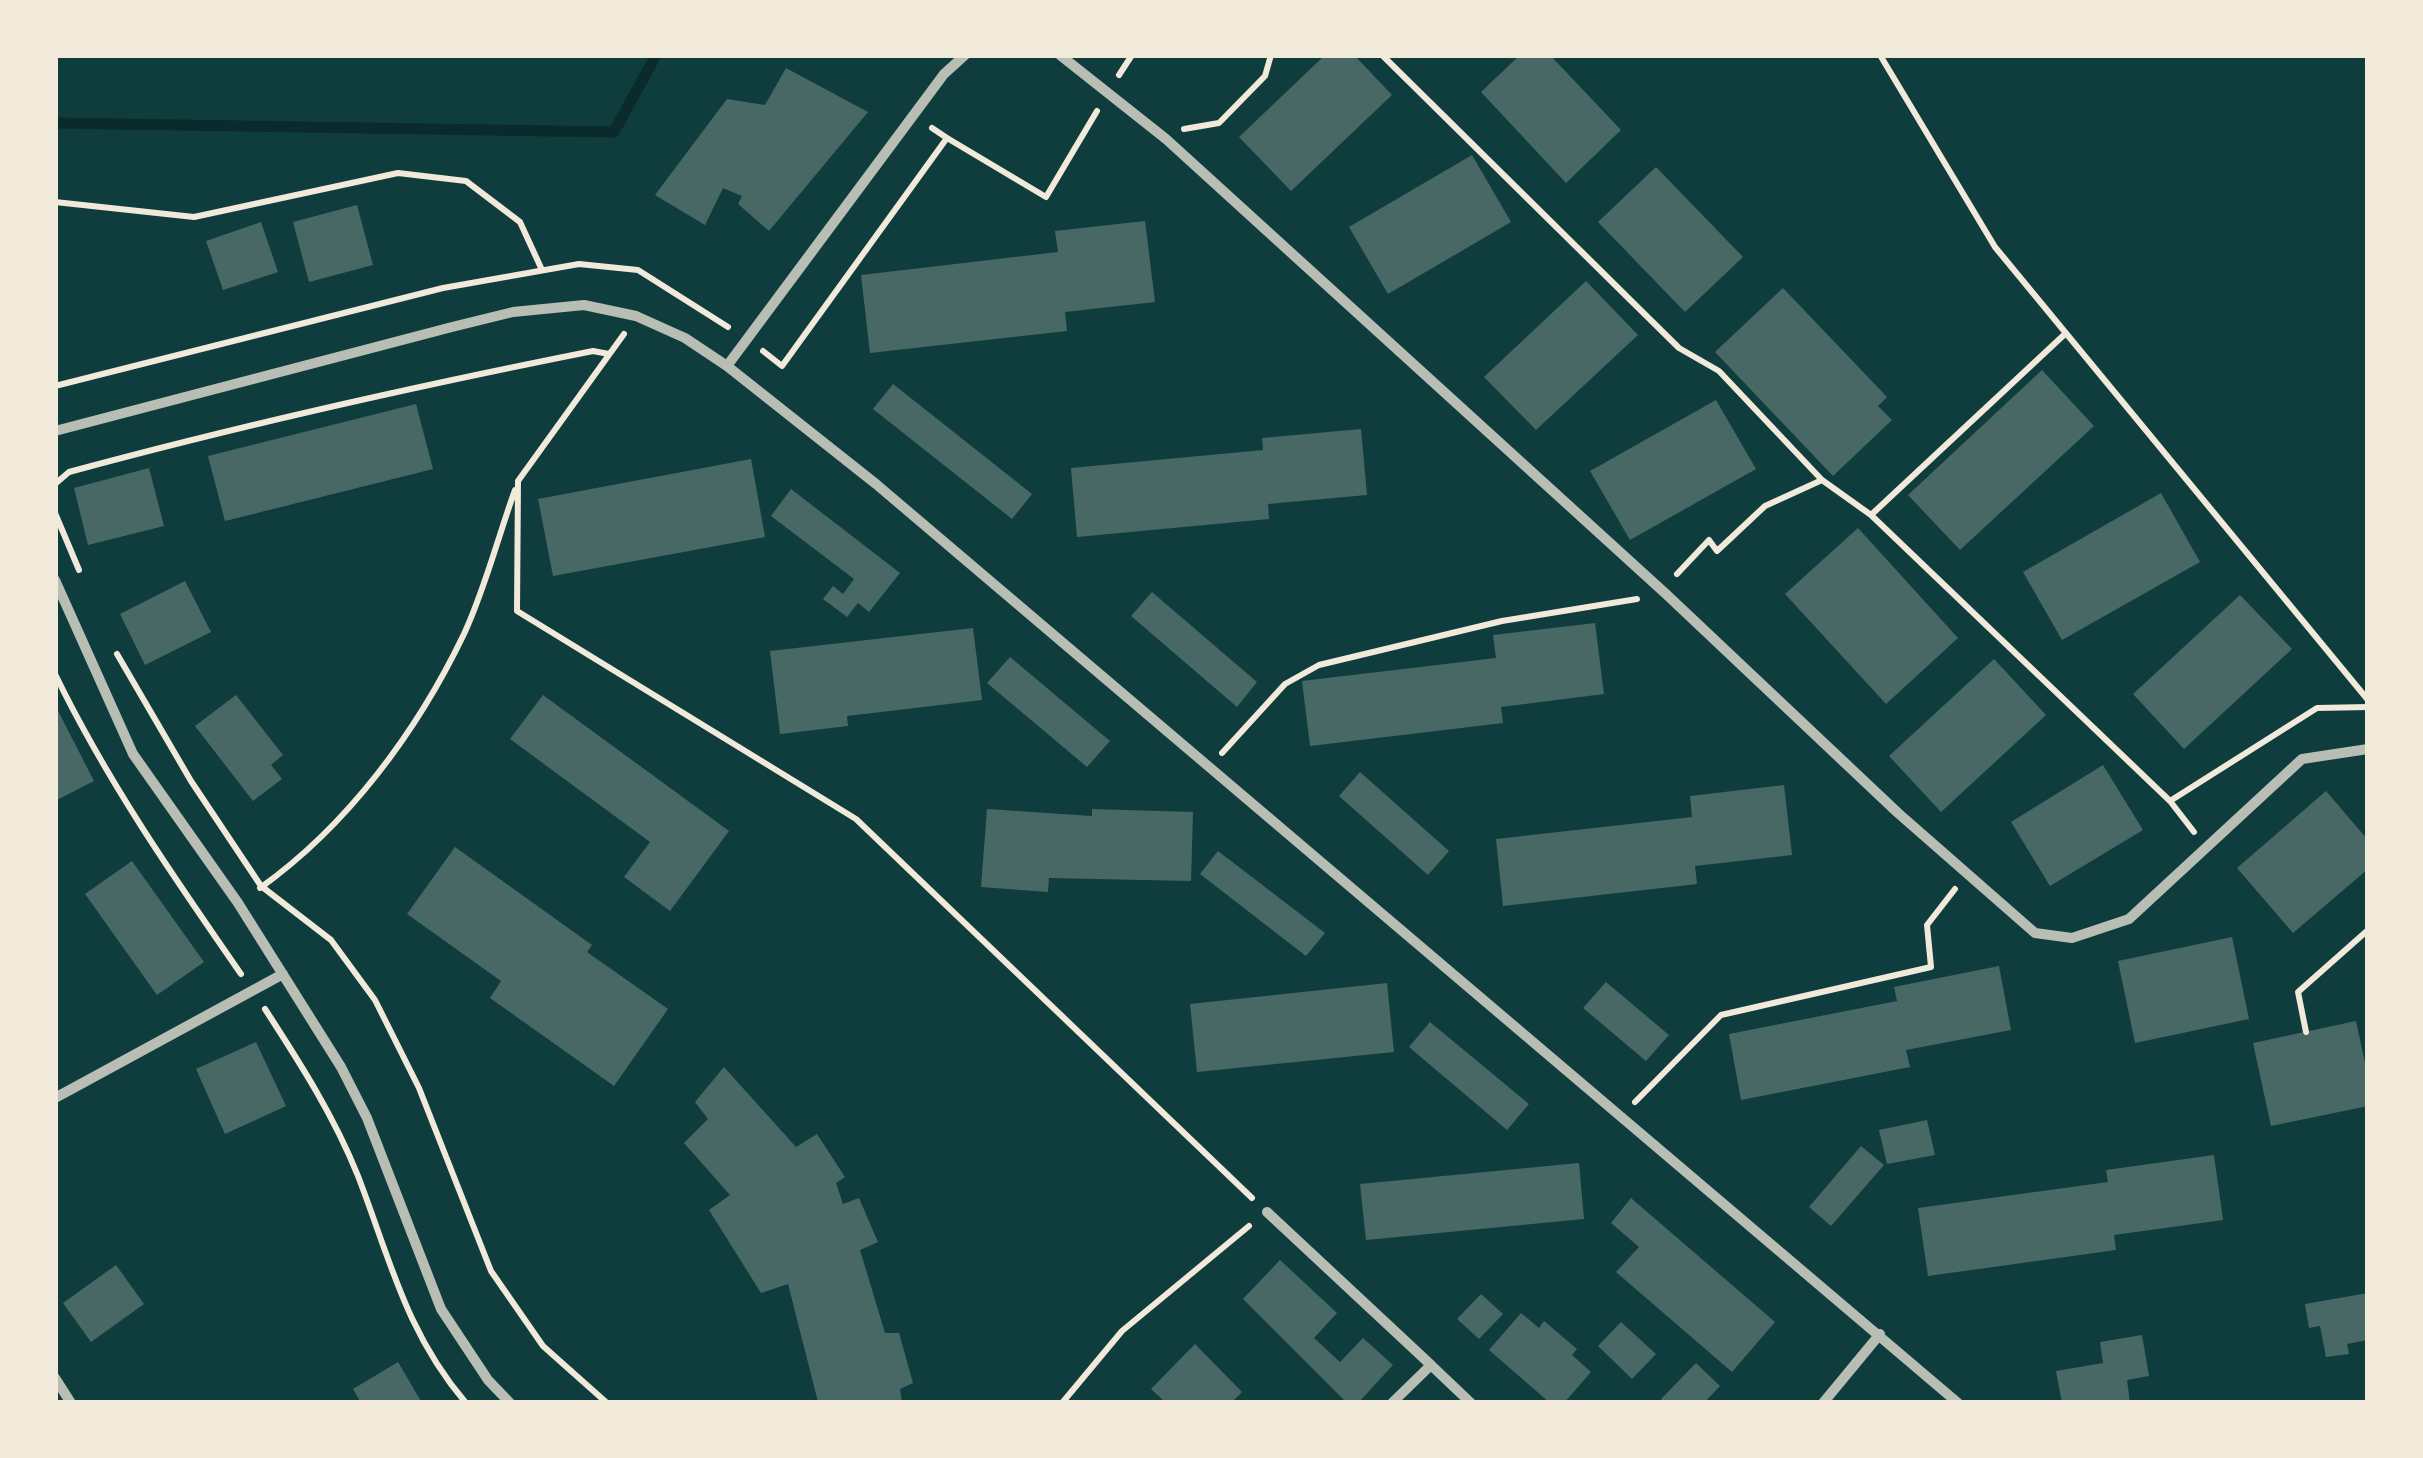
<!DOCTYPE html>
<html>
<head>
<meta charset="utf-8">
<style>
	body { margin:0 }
	#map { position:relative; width:2423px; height:1458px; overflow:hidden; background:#0f3d3e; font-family:"IBM Plex Sans",sans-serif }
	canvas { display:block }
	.frame { position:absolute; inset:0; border:58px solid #f1e9da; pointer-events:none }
</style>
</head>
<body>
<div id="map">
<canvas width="2423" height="1458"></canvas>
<div class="frame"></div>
</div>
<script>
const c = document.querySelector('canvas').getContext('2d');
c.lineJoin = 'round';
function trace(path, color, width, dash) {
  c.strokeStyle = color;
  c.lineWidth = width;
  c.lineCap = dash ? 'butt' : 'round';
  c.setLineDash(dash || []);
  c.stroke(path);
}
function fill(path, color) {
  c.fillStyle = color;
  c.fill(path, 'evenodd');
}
trace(new Path2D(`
	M 55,123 L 614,132 L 656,55`), '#0a2a2b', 11);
fill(new Path2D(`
	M 1325,55 L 1354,55 L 1392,95 L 1291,191 L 1239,137 Z
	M 1520,55 L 1550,55 L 1621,130 L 1566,183 L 1481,92 Z
	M 786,68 L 868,112 L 769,231 L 738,204 L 742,196 L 723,188 L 705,225 L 655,195 L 727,99 L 765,105 Z
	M 1472,155 L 1511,222 L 1388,294 L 1349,227 Z
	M 1656,167 L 1743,257 L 1685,312 L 1598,222 Z
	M 357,205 L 373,265 L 309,282 L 293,222 Z
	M 1145,221 L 1155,302 L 1065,312 L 1067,331 L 870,353 L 861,275 L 1058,252 L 1055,231 Z
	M 261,222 L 278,272 L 223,290 L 206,241 Z
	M 1586,281 L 1638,335 L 1536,430 L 1484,377 Z
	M 1783,288 L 1887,397 L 1878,406 L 1892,420 L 1833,476 L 1715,352 Z
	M 2042,370 L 2094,426 L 1960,550 L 1908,495 Z
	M 893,384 L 1032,494 L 1012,519 L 873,409 Z
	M 1716,400 L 1756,469 L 1630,540 L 1590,471 Z
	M 416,404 L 433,469 L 225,521 L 208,456 Z
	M 1361,429 L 1367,495 L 1268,504 L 1269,519 L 1077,537 L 1071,468 L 1263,450 L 1262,438 Z
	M 751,459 L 765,537 L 553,576 L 538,499 Z
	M 149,468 L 164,526 L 88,545 L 74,488 Z
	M 791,489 L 900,573 L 869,612 L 858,603 L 847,617 L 823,599 L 833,586 L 843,594 L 854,579 L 771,516 Z
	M 2161,493 L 2200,562 L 2062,640 L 2023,572 Z
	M 1858,528 L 1958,638 L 1886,704 L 1785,594 Z
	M 185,581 L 211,632 L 145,665 L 120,614 Z
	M 1152,592 L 1257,682 L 1237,707 L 1131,616 Z
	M 2240,595 L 2292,649 L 2184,749 L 2133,694 Z
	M 1595,623 L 1604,694 L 1501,707 L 1503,723 L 1310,746 L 1302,681 L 1496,658 L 1493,635 Z
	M 973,628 L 982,700 L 847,716 L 848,726 L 780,734 L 770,651 Z
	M 1010,657 L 1110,741 L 1087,767 L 987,683 Z
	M 1994,659 L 2046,715 L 1941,812 L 1889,756 Z
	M 236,695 L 283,755 L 271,765 L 282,779 L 253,801 L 195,726 Z
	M 543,695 L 729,831 L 670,911 L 624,877 L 650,842 L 510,739 Z
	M 55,705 L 94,781 L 55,801 Z
	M 2103,765 L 2143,830 L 2050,886 L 2011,822 Z
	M 1360,772 L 1449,851 L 1428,875 L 1339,796 Z
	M 1784,785 L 1792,855 L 1695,866 L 1697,884 L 1503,906 L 1496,839 L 1692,817 L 1690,796 Z
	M 2326,791 L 2368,840 L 2368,869 L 2293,933 L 2237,868 Z
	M 987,809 L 1092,816 L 1092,809 L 1193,812 L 1191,881 L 1049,878 L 1048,892 L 981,887 Z
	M 455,847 L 592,945 L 587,952 L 668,1009 L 614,1086 L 490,998 L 501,981 L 407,914 Z
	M 1218,851 L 1325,933 L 1306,956 L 1200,874 Z
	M 132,861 L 204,962 L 157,995 L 85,894 Z
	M 2232,937 L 2249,1019 L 2135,1043 L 2118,961 Z
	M 1999,966 L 2011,1030 L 1906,1050 L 1910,1067 L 1741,1100 L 1729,1034 L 1897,1001 L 1894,987 Z
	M 1606,982 L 1669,1035 L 1646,1061 L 1583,1008 Z
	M 1387,983 L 1394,1052 L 1197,1072 L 1190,1004 Z
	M 2356,1021 L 2368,1077 L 2368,1106 L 2271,1126 L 2253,1043 Z
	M 1430,1022 L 1529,1104 L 1507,1130 L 1409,1047 Z
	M 256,1042 L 286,1106 L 225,1134 L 196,1069 Z
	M 724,1067 L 796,1147 L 817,1134 L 845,1177 L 836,1183 L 843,1204 L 859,1198 L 878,1242 L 860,1250 L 885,1333 L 899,1333 L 913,1383 L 900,1389 L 902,1403 L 818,1402 L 788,1284 L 761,1293 L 709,1210 L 730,1195 L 684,1143 L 708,1119 L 695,1102 Z
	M 1927,1120 L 1935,1155 L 1887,1164 L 1879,1130 Z
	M 1861,1146 L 1884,1165 L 1831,1226 L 1809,1207 Z
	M 2214,1155 L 2223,1220 L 2114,1235 L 2116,1250 L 1928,1276 L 1918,1208 L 2108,1182 L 2106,1170 Z
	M 1579,1163 L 1584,1219 L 1366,1240 L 1360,1184 Z
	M 1631,1198 L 1775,1322 L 1732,1372 L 1616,1272 L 1639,1247 L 1611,1223 Z
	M 1280,1260 L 1337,1313 L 1314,1338 L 1340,1362 L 1363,1338 L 1393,1365 L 1358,1403 L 1347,1403 L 1243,1299 Z
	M 116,1265 L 144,1304 L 91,1342 L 63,1303 Z
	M 2368,1293 L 2368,1340 L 2347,1344 L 2349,1354 L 2326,1357 L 2320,1326 L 2309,1328 L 2305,1304 Z
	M 1481,1294 L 1503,1314 L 1479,1339 L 1457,1319 Z
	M 1521,1313 L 1539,1328 L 1544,1321 L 1577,1349 L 1572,1355 L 1591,1372 L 1564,1403 L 1550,1403 L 1489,1350 Z
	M 1621,1322 L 1656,1354 L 1632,1379 L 1598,1346 Z
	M 2142,1335 L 2149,1376 L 2127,1380 L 2130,1403 L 2062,1403 L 2056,1371 L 2103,1363 L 2100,1342 Z
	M 1195,1344 L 1242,1392 L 1231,1403 L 1166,1403 L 1151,1389 Z
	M 398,1362 L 422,1403 L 361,1403 L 353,1389 Z
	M 1696,1363 L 1720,1386 L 1704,1403 L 1666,1403 L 1661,1399 Z`), '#486865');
trace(new Path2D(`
	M 1382,55 L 1679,348 L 1719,371 L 1822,480 L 1871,515 L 2066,333
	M 1880,55 L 1995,247 L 2368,700
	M 1119,75 L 1132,55
	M 1184,129 L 1219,123 L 1265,76 L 1271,55
	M 947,138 L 1046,197 L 1097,111
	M 55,202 L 194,217 L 398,173 L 466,181 L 520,222 L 542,270
	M 624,334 L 518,481 L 517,611 L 856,819 L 1252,1198
	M 763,351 L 782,366 L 947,138 L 932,128
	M 55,386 L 443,288 L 579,264 L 638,270 L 728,327
	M 55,484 L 69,472 C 242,425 417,386 593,351 L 609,354
	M 55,513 L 79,570
	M 1871,515 L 2170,801 L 2194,832
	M 1677,574 L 1709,540 L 1717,551 L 1765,506 L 1822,480
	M 117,654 L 191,781 L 261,886 L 331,940 L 375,1000 L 419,1088 L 491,1271 L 543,1346 L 607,1403
	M 55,674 C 107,781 173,876 241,974
	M 1222,753 L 1285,684 L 1319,665 L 1502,621 L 1637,599
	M 2170,801 L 2317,708 L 2368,707
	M 260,888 C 347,826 417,732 464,634 C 485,589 498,537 515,490
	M 265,1009 C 300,1063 334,1116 358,1176 C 390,1259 406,1333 466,1403
	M 2306,1032 L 2298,992 L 2368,930
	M 1635,1102 L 1721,1015 L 1931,967 L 1927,925 L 1955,889
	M 1062,1403 L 1122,1331 L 1249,1226`), '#f1e9da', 6);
trace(new Path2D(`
	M 1060,55 L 1166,139 L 1666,594 L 1898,813 L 2035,933 L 2072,938 L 2129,919 L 2302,759 L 2368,749
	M 727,366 L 944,74 L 965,55
	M 55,431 L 452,327 L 513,312 L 584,305 L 636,316 L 685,338 L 727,366 L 876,484 L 1958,1403
	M 55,580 L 133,754 L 238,903 L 341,1067 L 367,1118 L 441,1309 L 488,1380 L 510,1403
	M 55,1098 L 283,974
	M 1267,1212 L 1431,1365
	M 55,1378 L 71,1403
	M 1392,1403 L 1431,1365 L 1471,1403
	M 1823,1403 L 1880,1334`), '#b8beb3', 10);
</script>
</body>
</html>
